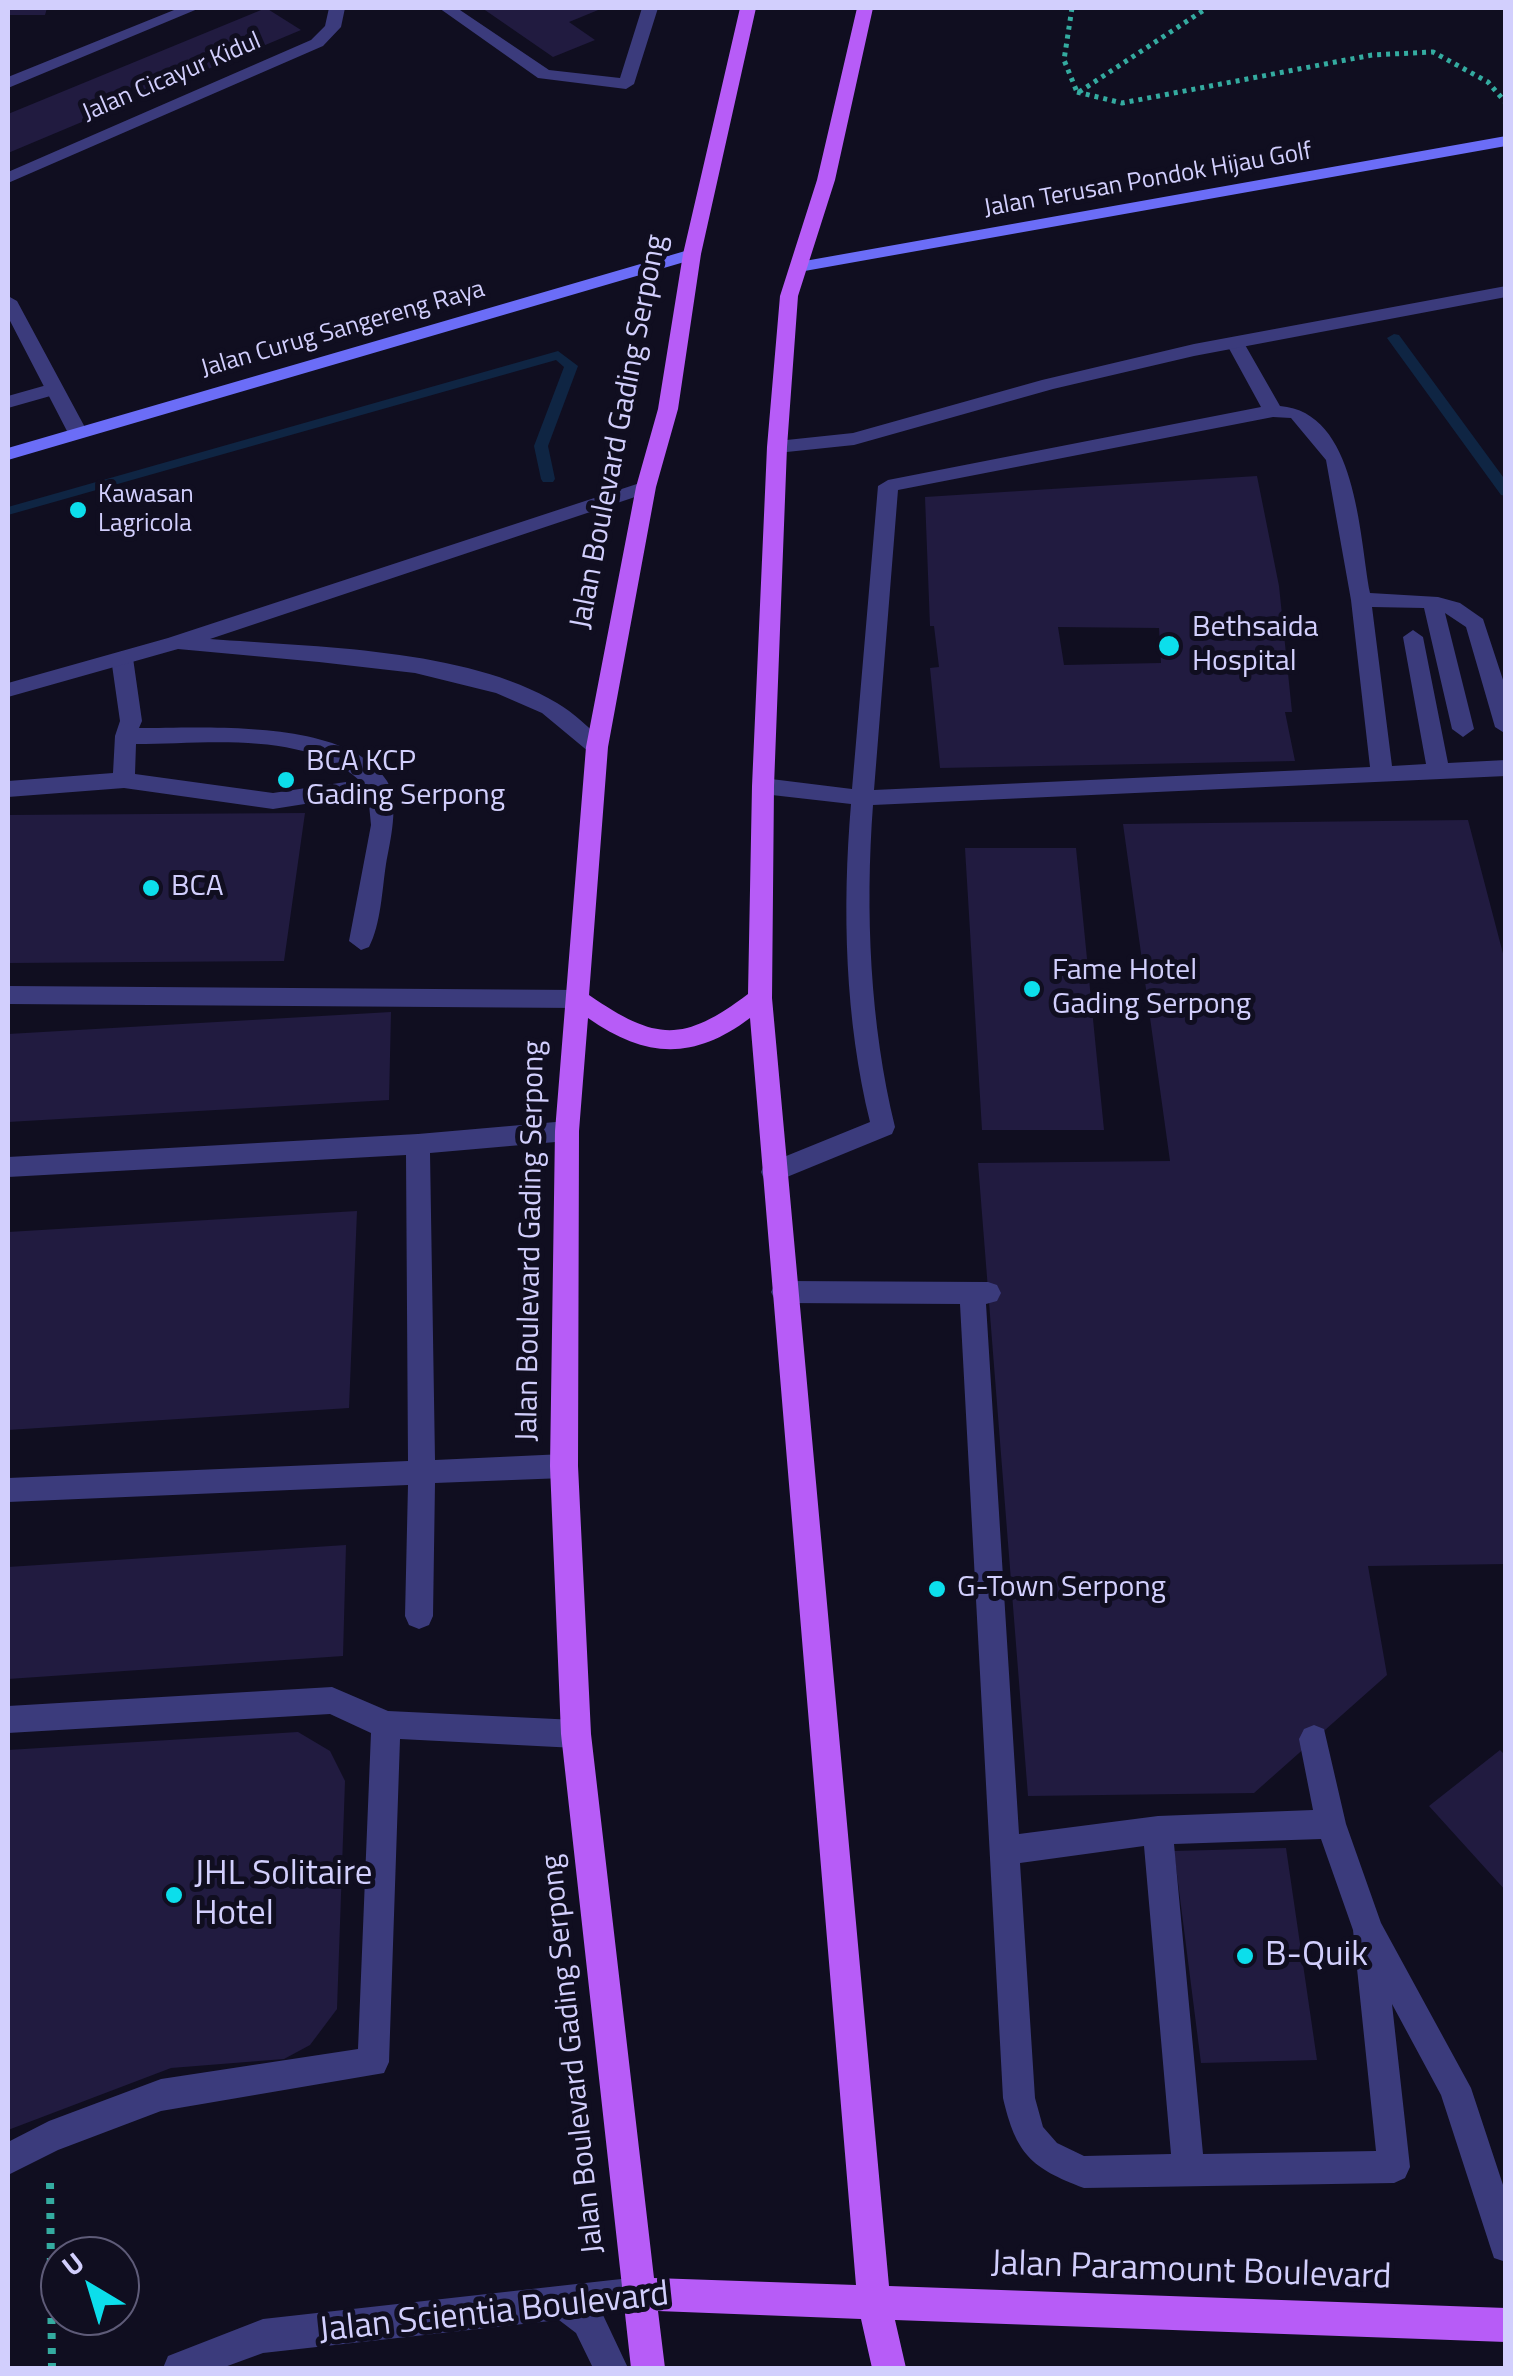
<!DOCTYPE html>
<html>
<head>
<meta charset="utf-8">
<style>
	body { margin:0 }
	#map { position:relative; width:1513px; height:2376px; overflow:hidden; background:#100e20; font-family:"Titillium Web",sans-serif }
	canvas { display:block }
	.frame { position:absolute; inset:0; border:10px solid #d2cffd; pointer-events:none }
	.north { position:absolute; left:40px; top:2236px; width:100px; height:100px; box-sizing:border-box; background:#100e20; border:2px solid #5e5b78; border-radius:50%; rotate:322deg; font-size:28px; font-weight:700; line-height:40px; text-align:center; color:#d2cffd }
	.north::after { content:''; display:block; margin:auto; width:35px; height:45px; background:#0cdeeb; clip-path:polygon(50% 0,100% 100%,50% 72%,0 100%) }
</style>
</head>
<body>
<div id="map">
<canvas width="1513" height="2376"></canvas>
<div class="frame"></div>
<div class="north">U</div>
</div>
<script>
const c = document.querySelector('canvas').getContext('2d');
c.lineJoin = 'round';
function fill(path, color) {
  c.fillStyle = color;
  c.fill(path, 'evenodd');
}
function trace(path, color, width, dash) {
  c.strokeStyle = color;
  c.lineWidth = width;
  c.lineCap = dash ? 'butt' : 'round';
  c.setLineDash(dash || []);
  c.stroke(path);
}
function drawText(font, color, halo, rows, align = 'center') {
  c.font = font + ' "Titillium Web",sans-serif';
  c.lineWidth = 10;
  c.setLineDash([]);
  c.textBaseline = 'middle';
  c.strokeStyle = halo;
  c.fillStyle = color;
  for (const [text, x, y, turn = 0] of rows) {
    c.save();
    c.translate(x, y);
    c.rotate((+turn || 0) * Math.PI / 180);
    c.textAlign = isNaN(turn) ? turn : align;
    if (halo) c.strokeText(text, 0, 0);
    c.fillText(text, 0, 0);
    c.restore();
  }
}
fill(new Path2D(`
	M 1394,334 L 1399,335 L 1506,481 L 1506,496 L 1501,495 L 1387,338 Z
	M 558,351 L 578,366 L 548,446 L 555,479 L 553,482 L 543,482 L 541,479 L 534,446 L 564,367 L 556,360 L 8,515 L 8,507 Z`), '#0f2543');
fill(new Path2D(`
	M 8,8 L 47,8 L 45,15 L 8,15 Z
	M 266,8 L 301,30 L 8,153 L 8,114 Z
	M 482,8 L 603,8 L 569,22 L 595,40 L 553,57 Z
	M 1257,476 L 1279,586 L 1292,712 L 1285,712 L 1295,761 L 940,768 L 930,668 L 939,667 L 934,626 L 930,626 L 925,497 ZM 1058,627 L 1159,628 L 1161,663 L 1064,665 Z
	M 305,813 L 284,961 L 8,963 L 8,815 Z
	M 1468,820 L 1506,965 L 1506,1564 L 1368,1566 L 1387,1675 L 1254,1793 L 1028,1796 L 978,1163 L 1170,1161 L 1123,824 Z
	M 965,848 L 1076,848 L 1104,1130 L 982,1130 Z
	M 391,1012 L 389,1100 L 8,1122 L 8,1034 Z
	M 357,1211 L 349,1408 L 8,1430 L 8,1232 Z
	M 346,1545 L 343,1656 L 8,1679 L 8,1567 Z
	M 298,1732 L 330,1751 L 345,1781 L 337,2009 L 310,2045 L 284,2059 L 171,2068 L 8,2130 L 8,1750 Z
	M 1500,1750 L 1506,1756 L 1506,1891 L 1429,1806 Z
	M 1286,1848 L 1317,2060 L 1201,2063 L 1174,1851 Z`), '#211b40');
trace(new Path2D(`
	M 1072,8 L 1064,60 L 1077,92
	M 1077,92 L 1122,103 L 1372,55 L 1433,52 L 1488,82 L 1506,103
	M 1079,92 L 1207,8`), '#34aba0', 5, [4, 5]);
trace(new Path2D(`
	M 50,2183 L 52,2368`), '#34aba0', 8, [6, 9]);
fill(new Path2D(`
	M 439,8 L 457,8 L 549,70 L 620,78 L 642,8 L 658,8 L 634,84 L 626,89 L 538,78 Z
	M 1235,337 L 1244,343 L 1280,406 C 1357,412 1359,534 1370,593 L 1438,597 L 1460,603 L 1483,619 L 1506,689 L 1506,734 L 1495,727 L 1466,627 L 1445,613 L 1474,729 L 1463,737 L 1452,729 L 1424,608 L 1372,607 L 1392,766 L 1426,764 L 1403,637 L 1413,630 L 1423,637 L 1448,763 L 1506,760 L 1506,776 L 873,805 C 865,912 870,1024 895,1127 L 892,1134 L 782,1179 L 764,1179 L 761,1172 L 764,1165 L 870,1122 C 845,1020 842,909 851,804 L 763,794 L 752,786 L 763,778 L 852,789 L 878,486 L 888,480 L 1261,407 L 1226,343 ZM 1273,417 L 1291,418 L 1326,460 L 1351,600 L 1370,767 L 874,790 L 898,490 Z
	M 54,383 L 61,385 L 61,393 L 8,408 L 8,396 Z
	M 122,651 L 133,658 L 142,721 L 139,728 C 205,728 347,718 387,781 C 400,803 390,841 386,864 C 382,890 381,924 369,947 L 361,950 L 349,941 L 371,825 L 368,794 L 273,809 L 124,788 L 8,797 L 8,781 L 113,773 L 115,736 L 120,721 L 111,658 ZM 136,744 C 206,744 304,730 359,780 L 273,793 L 135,774 Z
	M 8,986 L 578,990 L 590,999 L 578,1008 L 8,1004 Z
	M 567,1121 L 576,1124 L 579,1131 L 576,1138 L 567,1141 L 430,1153 L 435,1460 L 564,1454 L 574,1458 L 578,1466 L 574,1474 L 564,1478 L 435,1483 L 433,1616 L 429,1625 L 419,1629 L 409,1625 L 405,1616 L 408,1485 L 8,1502 L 8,1478 L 408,1461 L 406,1155 L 8,1177 L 8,1157 L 418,1134 Z
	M 784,1281 L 988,1282 L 997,1285 L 1001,1293 L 997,1301 L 986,1304 L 1019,1834 L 1158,1816 L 1313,1810 L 1299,1739 L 1304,1729 L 1314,1725 L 1324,1729 L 1346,1824 L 1381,1923 L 1471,2088 L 1506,2194 L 1506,2262 L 1494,2258 L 1490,2246 L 1441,2095 L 1392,2004 L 1410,2167 L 1405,2178 L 1394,2183 L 1084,2188 C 1031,2168 1016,2154 1003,2098 L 960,1304 L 784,1303 L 775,1300 L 771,1292 L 775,1284 ZM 1321,1839 L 1353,1930 L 1376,2151 L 1203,2154 L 1174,1844 ZM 1144,1846 L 1171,2154 L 1084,2156 L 1057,2143 L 1043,2127 L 1035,2098 L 1020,1863 Z
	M 332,1687 L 388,1711 L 576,1720 L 586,1724 L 591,1734 L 586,1744 L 576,1748 L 400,1739 L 389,2062 L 384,2073 L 161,2111 L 58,2150 L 8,2175 L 8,2142 L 49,2121 L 161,2079 L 358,2049 L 371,1733 L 330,1714 L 8,1733 L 8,1706 Z`), '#3b3b7c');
fill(new Path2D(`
	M 179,8 L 200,8 L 8,88 L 8,77 Z
	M 329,8 L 345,8 L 341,27 L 323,46 L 8,183 L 8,172 L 311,40 L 325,26 Z
	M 1506,286 L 1506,297 L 1194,356 L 1053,389 L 854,445 L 777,453 L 767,447 L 777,441 L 853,433 L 1042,380 L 1194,344 Z
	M 8,296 L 17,301 L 88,433 L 85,437 L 78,439 L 68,433 L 8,317 Z
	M 646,481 L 653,483 L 653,491 L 210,639 C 313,647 466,648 557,703 C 574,713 589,728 605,742 L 608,747 L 605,752 L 589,752 L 542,713 L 496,693 L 415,673 L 319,662 L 178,649 L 8,697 L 8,683 L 168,638 Z
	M 639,2277 L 651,2282 L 656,2294 L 651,2306 L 603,2315 L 628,2368 L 593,2368 L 576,2333 L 559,2320 L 263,2353 L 222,2368 L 163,2368 L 168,2356 L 263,2319 Z`), '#3b3b7c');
fill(new Path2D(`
	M 1506,136 L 1506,146 L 799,272 L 790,267 L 799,262 Z
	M 692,249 L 701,254 L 698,258 L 8,460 L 8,448 Z`), '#6b6df7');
fill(new Path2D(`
	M 740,8 L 756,8 L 701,254 L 678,409 L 656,487 L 608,747 L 589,995 C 656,1041 683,1043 748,994 L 752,786 L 767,447 L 780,296 L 817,180 L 857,8 L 873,8 L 835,180 L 798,296 L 787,447 L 774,786 L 772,998 L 889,2286 L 1506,2308 L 1506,2342 L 895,2320 L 906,2368 L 872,2368 L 861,2319 L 658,2311 L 665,2368 L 631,2368 L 561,1734 L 550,1466 L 555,1131 L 586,747 L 636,487 L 658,409 L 683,254 ZM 588,1018 C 645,1058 693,1061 750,1018 L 856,2285 L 654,2278 L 591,1734 L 578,1466 L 579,1131 Z`), '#b75cf7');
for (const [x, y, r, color] of [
	[78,510,10,"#0cdeeb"],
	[1169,646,12,"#0cdeeb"],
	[286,780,10,"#0cdeeb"],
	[151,888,10,"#0cdeeb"],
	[1032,989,10,"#0cdeeb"],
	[937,1589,10,"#0cdeeb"],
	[174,1895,10,"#0cdeeb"],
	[1245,1956,10,"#0cdeeb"]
]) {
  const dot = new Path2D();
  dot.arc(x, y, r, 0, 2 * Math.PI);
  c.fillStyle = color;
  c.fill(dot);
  trace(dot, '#100e20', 4);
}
drawText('25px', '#d2cffd', '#100e20', [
	["Jalan Cicayur Kidul",172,78,-23],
	["Jalan Terusan Pondok Hijau Golf",1148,181,-10],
	["Jalan Curug Sangereng Raya",343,330,-16]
]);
drawText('25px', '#d2cffd', '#100e20', [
	["Kawasan",98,496],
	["Lagricola",98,525]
], 'left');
drawText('30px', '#d2cffd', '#100e20', [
	["Jalan Boulevard Gading Serpong",620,432,-79],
	["Jalan Boulevard Gading Serpong",532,1241,-89],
	["Jalan Boulevard Gading Serpong",574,2054,-96]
]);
drawText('30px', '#d2cffd', '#100e20', [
	["Bethsaida",1192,629],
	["Hospital",1192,663],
	["BCA KCP",306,763],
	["Gading Serpong",306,797],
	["BCA",171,888],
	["Fame Hotel",1052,972],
	["Gading Serpong",1052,1006],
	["G-Town Serpong",957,1589]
], 'left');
drawText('35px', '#d2cffd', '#100e20', [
	["JHL Solitaire",194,1875],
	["Hotel",194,1915],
	["B-Quik",1265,1956]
], 'left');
drawText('35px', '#d2cffd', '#100e20', [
	["Jalan Paramount Boulevard",1191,2272,2],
	["Jalan Scientia Boulevard",494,2314,-6]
]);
</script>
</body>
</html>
